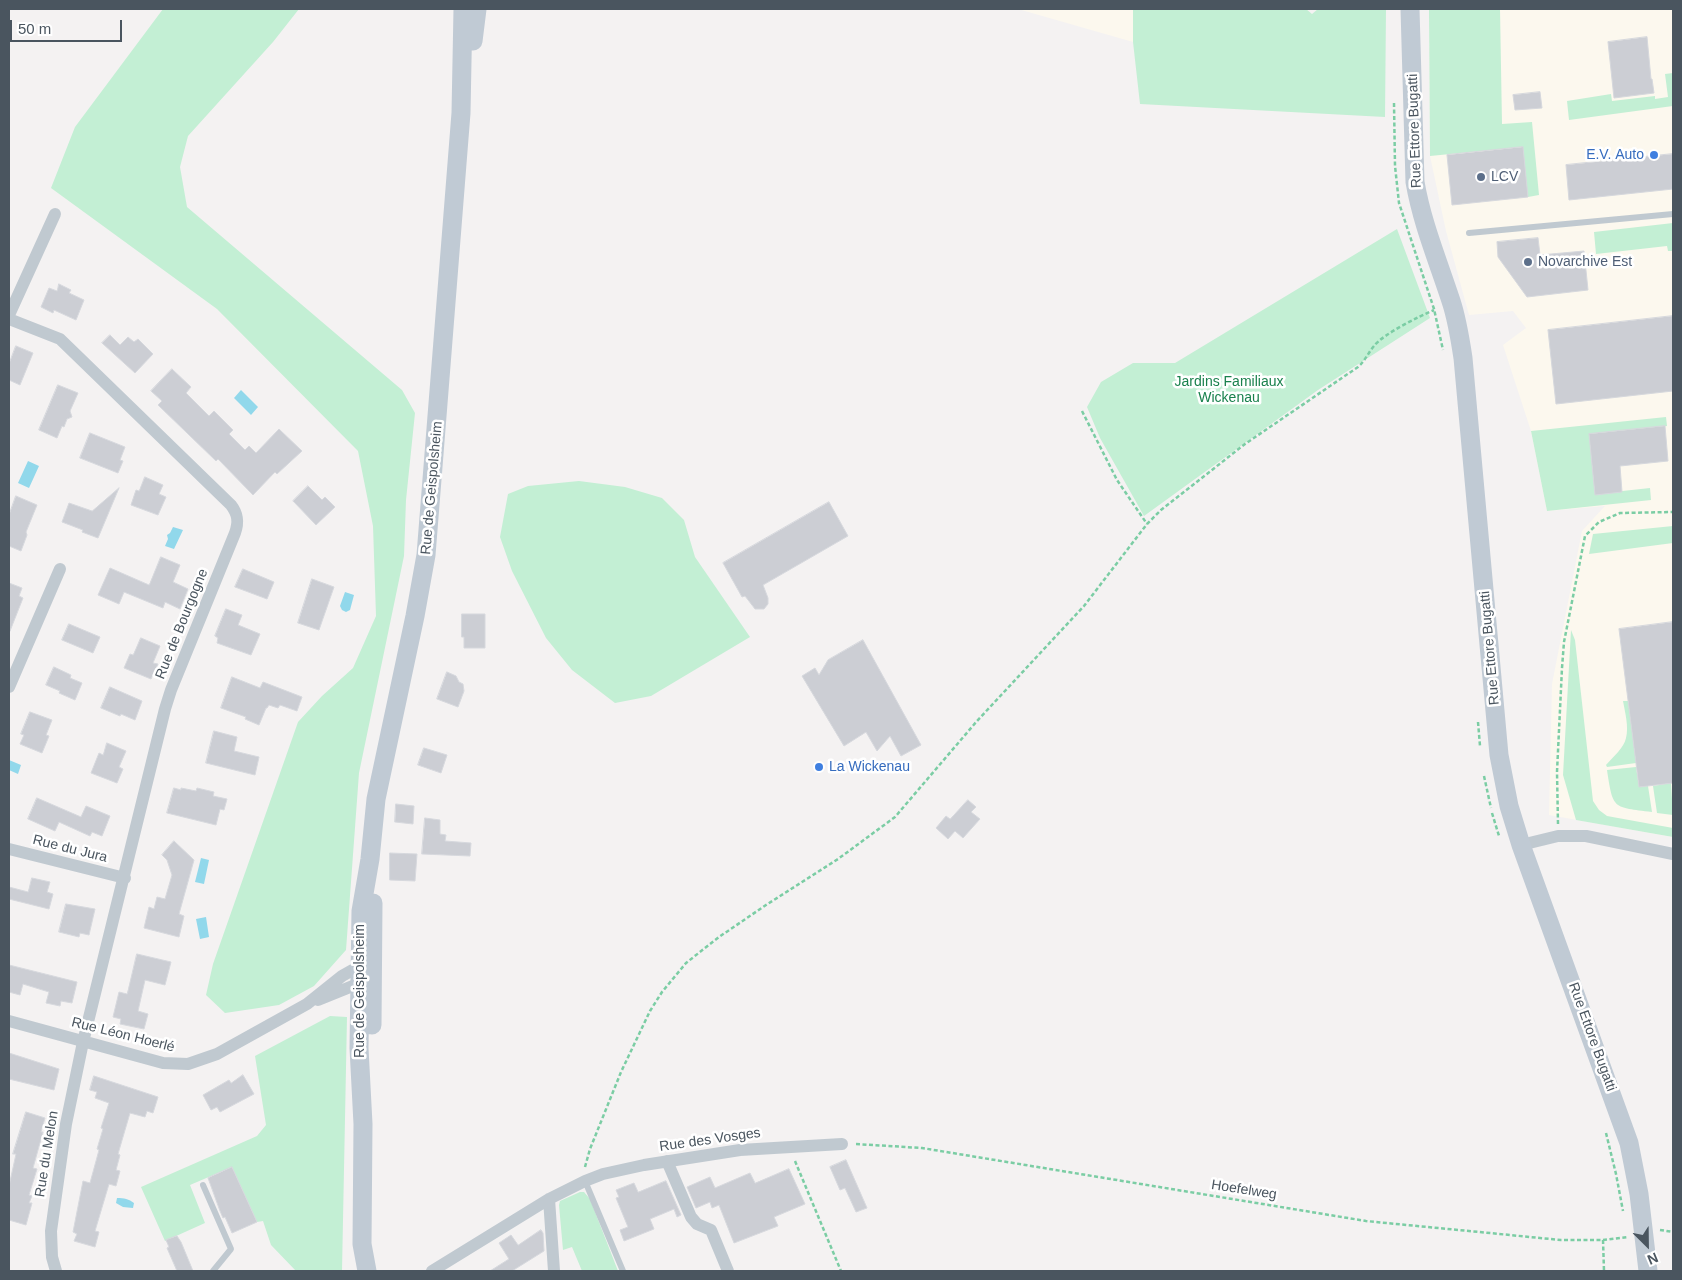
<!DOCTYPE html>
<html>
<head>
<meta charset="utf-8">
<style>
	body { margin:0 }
	#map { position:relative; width:1682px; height:1280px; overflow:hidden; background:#f4f2f2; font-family:Helvetica,sans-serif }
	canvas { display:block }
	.frame { position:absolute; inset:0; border:10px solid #4a555f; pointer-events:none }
	.north { position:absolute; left:1622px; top:1220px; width:50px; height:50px; -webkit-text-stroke:4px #fff; paint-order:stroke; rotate:157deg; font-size:14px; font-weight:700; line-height:20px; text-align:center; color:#4a555f }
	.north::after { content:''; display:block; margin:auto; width:18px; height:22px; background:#4a555f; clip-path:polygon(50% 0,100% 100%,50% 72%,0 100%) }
	.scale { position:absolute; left:10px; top:20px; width:112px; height:22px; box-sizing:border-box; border:2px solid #4a555f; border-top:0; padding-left:6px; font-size:15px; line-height:18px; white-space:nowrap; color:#4a555f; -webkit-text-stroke:4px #fff; paint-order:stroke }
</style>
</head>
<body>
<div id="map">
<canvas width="1682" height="1280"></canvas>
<div class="frame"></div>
<div class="north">N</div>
<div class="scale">50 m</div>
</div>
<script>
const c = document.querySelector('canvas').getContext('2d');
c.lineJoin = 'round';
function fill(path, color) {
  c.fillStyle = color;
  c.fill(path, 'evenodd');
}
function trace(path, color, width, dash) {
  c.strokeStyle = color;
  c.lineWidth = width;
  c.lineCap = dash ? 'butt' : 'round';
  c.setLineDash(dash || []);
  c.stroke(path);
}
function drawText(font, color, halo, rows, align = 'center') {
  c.font = font + ' Helvetica,sans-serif';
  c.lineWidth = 5;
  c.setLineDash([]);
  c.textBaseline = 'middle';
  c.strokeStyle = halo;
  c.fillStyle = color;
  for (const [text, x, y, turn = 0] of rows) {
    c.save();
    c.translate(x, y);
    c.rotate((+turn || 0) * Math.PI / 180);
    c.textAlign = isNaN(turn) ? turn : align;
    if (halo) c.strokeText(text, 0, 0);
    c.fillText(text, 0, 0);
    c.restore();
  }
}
fill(new Path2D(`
	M 1018,9 L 1133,9 L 1133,42 Z
	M 1429,9 L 1673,9 L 1673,837 L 1549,815 L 1552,684 L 1582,531 L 1605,506 L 1547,511 L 1531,431 L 1503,345 L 1526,328 L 1513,311 L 1469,315 L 1446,231 L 1430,156 Z`), '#fcf8ee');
fill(new Path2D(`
	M 163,9 L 299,9 L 273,42 L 188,136 L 180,167 L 187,207 L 402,390 L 415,413 L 406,500 L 404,556 L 359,773 L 346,950 L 314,986 L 279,1005 L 225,1013 L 206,995 L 213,964 L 298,722 L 322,696 L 353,668 L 376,616 L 373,526 L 358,451 L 217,309 L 51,188 L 75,127 Z
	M 1133,9 L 1306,9 L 1312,14 L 1318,9 L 1386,9 L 1385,117 L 1140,104 L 1133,42 Z
	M 1429,9 L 1500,9 L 1502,124 L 1532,122 L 1539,195 L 1528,197 L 1522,147 L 1430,156 Z
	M 1673,73 L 1673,106 L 1569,120 L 1567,101 L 1611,94 L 1612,101 L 1655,96 L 1655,99 L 1668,97 L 1665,74 Z
	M 1673,223 L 1673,251 L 1668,251 L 1667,246 L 1596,254 L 1594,232 Z
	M 1397,229 L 1430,318 L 1318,390 L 1144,516 L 1100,438 L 1087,407 L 1101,382 L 1133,363 L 1175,363 Z
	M 1666,417 L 1667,426 L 1589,434 L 1595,494 L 1650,488 L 1651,500 L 1547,511 L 1531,431 Z
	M 579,481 L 625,487 L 662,498 L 684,520 L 695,557 L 750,637 L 651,696 L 615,703 L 572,670 L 546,638 L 512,571 L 500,537 L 508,494 L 528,486 Z
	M 1673,526 L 1673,543 L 1589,554 L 1593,534 Z
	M 1571,630 L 1575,640 L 1593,801 L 1599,810 L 1607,816 L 1673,828 L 1673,837 L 1576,820 L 1563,775 Z
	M 1623,701 L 1628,701 L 1636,763 L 1607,767 L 1606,765 C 1613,757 1624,748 1626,738 C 1629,727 1625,712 1623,701 Z
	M 1636,767 L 1639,787 L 1648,786 L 1652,812 C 1613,807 1613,810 1607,770 Z
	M 1671,783 L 1673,815 L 1657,813 L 1653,786 Z
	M 330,1016 L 347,1017 L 342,1271 L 296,1271 L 271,1245 L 263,1221 L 257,1222 L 232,1167 L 190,1185 L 205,1223 L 165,1241 L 141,1187 L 257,1136 L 266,1125 L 255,1056 Z
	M 580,1192 L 584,1192 L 590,1199 L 618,1271 L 582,1271 L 572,1247 L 563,1250 L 559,1205 L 560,1201 Z`), '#c3efd4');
fill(new Path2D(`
	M 241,390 L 258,407 L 251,415 L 234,398 Z
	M 28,461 L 39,466 L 29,488 L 18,483 Z
	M 173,527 L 183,530 L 174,549 L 165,546 L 168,539 L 167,535 L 170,533 Z
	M 345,592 L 354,595 L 350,610 L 346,612 L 342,610 L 340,606 Z
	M 9,760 L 21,765 L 18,774 L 9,770 Z
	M 201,858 L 209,860 L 204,884 L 195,882 Z
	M 206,917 L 209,937 L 200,939 L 196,919 Z
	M 117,1198 C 124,1198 129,1199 134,1203 L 133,1208 L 123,1207 L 116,1203 Z`), '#91d8eb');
const building = new Path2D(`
	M 1647,37 L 1651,79 L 1652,79 L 1654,93 L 1614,98 L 1608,42 Z
	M 1540,92 L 1542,108 L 1515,110 L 1513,95 Z
	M 1523,147 L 1528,197 L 1452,205 L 1447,155 Z
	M 1673,154 L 1673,189 L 1569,200 L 1566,165 Z
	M 1538,238 L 1540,255 L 1584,251 L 1588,290 L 1527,297 L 1498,257 L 1497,242 Z
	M 59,284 L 71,290 L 69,293 L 84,300 L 76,320 L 54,310 L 53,313 L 41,307 L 49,288 L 57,291 Z
	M 1673,316 L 1673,391 L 1556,404 L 1548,330 Z
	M 110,335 L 120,345 L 128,337 L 134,342 L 138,339 L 153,354 L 135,373 L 102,343 Z
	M 16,346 L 33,353 L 20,385 L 9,380 L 9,364 Z
	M 172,369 L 191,387 L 186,393 L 209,416 L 214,411 L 233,430 L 229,434 L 245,450 L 249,446 L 256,453 L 279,429 L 302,451 L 277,474 L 275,472 L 253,495 L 218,459 L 216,461 L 158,405 L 162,401 L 151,391 Z
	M 58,385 L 78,393 L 70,411 L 72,417 L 67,419 L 64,427 L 62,426 L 57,438 L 39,430 Z
	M 1665,426 L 1668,461 L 1620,466 L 1622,492 L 1595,495 L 1589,434 Z
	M 90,433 L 125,447 L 120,460 L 123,461 L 118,473 L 80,458 Z
	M 145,477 L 163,485 L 159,494 L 166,497 L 158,515 L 131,505 L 136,490 L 139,491 Z
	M 308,486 L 322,500 L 325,497 L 335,507 L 316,525 L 293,501 Z
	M 119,488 L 98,538 L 82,532 L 83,530 L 62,522 L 69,503 L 92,511 Z
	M 16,496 L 37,505 L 26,532 L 27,535 L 21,551 L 9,546 L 9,515 Z
	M 829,502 L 848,536 L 763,585 L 768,598 L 768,604 L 764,609 L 755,609 L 745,596 L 742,597 L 723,563 Z
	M 161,557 L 180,565 L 173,582 L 188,589 L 180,609 L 165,602 L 163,608 L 124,592 L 119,604 L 98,595 L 110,568 L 149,585 Z
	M 243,569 L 274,582 L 267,599 L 235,587 Z
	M 312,579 L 334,587 L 319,630 L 298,623 Z
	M 9,583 L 22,588 L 19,596 L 23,598 L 10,631 Z
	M 226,609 L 242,615 L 238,625 L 260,634 L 251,655 L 217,643 L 218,638 L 215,636 Z
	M 462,614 L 485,614 L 485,648 L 464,648 L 464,637 L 462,637 Z
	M 1673,622 L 1673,783 L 1639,787 L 1619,629 Z
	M 69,624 L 100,637 L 93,653 L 62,640 Z
	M 141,638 L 160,646 L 153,663 L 158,664 L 151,679 L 124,668 L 130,654 L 133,655 Z
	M 863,640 L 921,745 L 901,756 L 890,736 L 877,751 L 866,732 L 844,746 L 802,676 L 815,668 L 819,675 L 828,660 Z
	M 54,667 L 71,675 L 70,678 L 82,683 L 75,700 L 59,693 L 60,691 L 46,685 Z
	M 447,672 L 456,676 L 459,682 L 463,684 L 464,691 L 458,707 L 437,699 Z
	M 232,677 L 260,688 L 263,682 L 302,697 L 297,711 L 280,705 L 278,708 L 269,705 L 267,708 L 266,708 L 259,725 L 245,719 L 246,717 L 221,708 Z
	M 110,687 L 142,701 L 135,720 L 121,714 L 120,716 L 101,708 Z
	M 30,712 L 52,720 L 46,735 L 49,736 L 42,753 L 20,744 L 24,735 L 21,734 Z
	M 214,731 L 237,737 L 234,751 L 259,757 L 255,775 L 206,763 Z
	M 107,743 L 126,751 L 119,767 L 123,769 L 117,783 L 91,773 L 99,753 L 103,755 Z
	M 424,748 L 447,755 L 441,773 L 418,765 Z
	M 174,788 L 181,790 L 181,788 L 196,791 L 197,788 L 214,792 L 213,796 L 227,799 L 224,810 L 220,809 L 216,825 L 167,813 Z
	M 37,798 L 81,817 L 86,806 L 110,816 L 102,836 L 92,832 L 90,836 L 59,822 L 55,831 L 28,819 Z
	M 968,800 L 976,807 L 971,812 L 980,819 L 963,838 L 955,831 L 948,839 L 936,828 L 946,816 L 950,819 Z
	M 396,804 L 414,806 L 413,824 L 395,822 Z
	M 425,818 L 440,820 L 440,834 L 446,835 L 445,841 L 471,843 L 470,856 L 422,854 Z
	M 174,841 L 194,860 L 179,914 L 184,916 L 179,937 L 144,928 L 149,907 L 154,909 L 157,897 L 165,899 L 172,875 L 167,860 L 162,855 Z
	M 390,853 L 417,854 L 415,881 L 390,880 Z
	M 32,878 L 50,882 L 47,892 L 53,894 L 49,909 L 9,899 L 9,887 L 28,892 Z
	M 66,904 L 95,909 L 89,935 L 80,933 L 79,937 L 59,932 Z
	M 137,954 L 171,962 L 165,985 L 145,980 L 138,1011 L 148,1014 L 144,1029 L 120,1024 L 121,1019 L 113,1017 L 119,992 L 127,994 Z
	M 9,965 L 77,982 L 72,1003 L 61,1001 L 60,1006 L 46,1003 L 49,992 L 23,984 L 20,995 L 9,992 Z
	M 9,1053 L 59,1069 L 54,1090 L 9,1079 Z
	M 243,1075 L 254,1094 L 220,1112 L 217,1107 L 211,1110 L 203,1095 L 229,1080 L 231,1083 Z
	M 94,1076 L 158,1097 L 153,1113 L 147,1111 L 145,1117 L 130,1113 L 118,1154 L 120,1155 L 116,1170 L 120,1171 L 116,1186 L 109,1184 L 95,1231 L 99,1232 L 95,1247 L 74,1241 L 77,1234 L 73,1232 L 83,1181 L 90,1183 L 99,1150 L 97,1149 L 103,1129 L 101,1128 L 109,1103 L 95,1098 L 97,1092 L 90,1090 Z
	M 26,1112 L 45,1118 L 41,1132 L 43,1132 L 33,1168 L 37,1169 L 29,1195 L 32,1196 L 29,1203 L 32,1203 L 26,1225 L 9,1220 L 9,1186 L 16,1154 L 13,1154 Z
	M 846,1160 L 867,1208 L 856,1212 L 845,1188 L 840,1190 L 830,1167 Z
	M 232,1167 L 257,1222 L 232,1233 L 225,1217 L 223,1218 L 220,1211 L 208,1178 Z
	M 789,1169 L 805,1204 L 774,1217 L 778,1226 L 734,1243 L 719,1205 L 712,1208 L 710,1202 L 696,1208 L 687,1187 L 710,1177 L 715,1188 L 750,1173 L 755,1183 Z
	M 666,1181 L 681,1215 L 677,1217 L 674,1209 L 650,1219 L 654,1229 L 624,1241 L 620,1230 L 628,1227 L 616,1198 L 619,1197 L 616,1190 L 634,1183 L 638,1192 Z
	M 541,1230 L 543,1233 L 544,1251 L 512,1271 L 490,1271 L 509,1259 L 499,1243 L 511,1235 L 518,1245 Z
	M 177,1236 L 181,1242 L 193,1271 L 177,1271 L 167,1248 L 169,1247 L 166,1240 Z`);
fill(building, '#ccced4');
trace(building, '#d6d8dd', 1);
trace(new Path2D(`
	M 1394,103 L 1395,166 L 1399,203 L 1434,309 L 1443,350
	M 1082,411 L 1117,480 L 1147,524
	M 1478,722 L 1480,746
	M 1484,776 L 1491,808
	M 1492,813 L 1499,836
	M 1558,824 L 1557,772 L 1562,668 L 1564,642 L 1585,536 L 1599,522 L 1620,513 L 1673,512
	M 1606,1133 L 1616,1174 L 1623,1211
	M 856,1144 L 922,1148 L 1366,1221 L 1561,1240 L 1603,1240 L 1628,1237
	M 795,1161 L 841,1271
	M 585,1167 L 590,1149 L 621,1072 L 650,1011 L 662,992 L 686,963 L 719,937 L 766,905 L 838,859 L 895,817 L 977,721 L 1084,606 L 1147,524 L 1161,510 L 1245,444 L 1358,367 C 1365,361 1368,353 1374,346 C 1383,334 1420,316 1434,310
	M 1660,1230 L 1673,1232
	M 1603,1240 L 1604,1271`), '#7bcda4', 2.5, [4, 2.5]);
trace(new Path2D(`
	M 1469,233 L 1673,214
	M 585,1181 L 623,1271
	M 203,1185 L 231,1249 L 213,1271`), '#c0c9d0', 6);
trace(new Path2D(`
	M 9,315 L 55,214
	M 9,319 L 60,339 L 231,505 C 238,514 239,522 235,533 L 171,690 L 165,709 L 83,1042 L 66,1124 L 51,1231 L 52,1257 L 56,1271
	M 9,687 L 60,569
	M 1521,845 L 1558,836 L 1586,836 L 1673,854
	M 9,849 L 125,878
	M 318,1000 L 365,981
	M 9,1021 L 163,1063 L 188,1064 L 217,1054 L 307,1004 L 342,976 L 365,963
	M 667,1161 L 691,1217 L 697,1224 L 711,1230 L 728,1271
	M 549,1199 L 554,1271
	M 432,1271 L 549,1199 L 585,1181 L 603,1174 L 644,1165 L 740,1150 L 842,1144`), '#c0c9d0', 12);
trace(new Path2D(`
	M 1410,9 L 1415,182 C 1422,223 1438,261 1451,301 C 1457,319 1460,338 1463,358 L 1499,755 L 1509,806 L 1521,845 L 1629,1143 L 1639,1194 L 1648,1271
	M 473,41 L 477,9
	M 372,1025 L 373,903
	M 367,1271 L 362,1244 L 363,1124 L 359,1048 L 361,911 L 370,859 L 376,799 L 415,616 L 426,555 L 461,113 L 463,9`), '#c0cad4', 19);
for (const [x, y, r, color] of [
	[1654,155,5,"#3f7fe0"],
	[1481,177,5,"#5c6f8a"],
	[1528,262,5,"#5c6f8a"],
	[819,767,5,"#3f7fe0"]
]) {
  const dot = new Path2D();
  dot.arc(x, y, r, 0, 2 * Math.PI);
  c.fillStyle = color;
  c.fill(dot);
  trace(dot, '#fff', 2);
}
drawText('14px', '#4a555f', '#fff', [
	["Rue Ettore Bugatti",1415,131,-92],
	["Rue de Geispolsheim",432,488,-85],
	["Rue de Bourgogne",182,624,-68],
	["Rue Ettore Bugatti",1490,648,-95],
	["Rue du Jura",70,849,14],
	["Rue de Geispolsheim",360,991,-90],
	["Rue Léon Hoerlé",123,1035,14],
	["Rue Ettore Bugatti",1592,1037,70],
	["Rue des Vosges",710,1140,-8],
	["Rue du Melon",47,1154,-81],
	["Hoefelweg",1244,1190,9]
]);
drawText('14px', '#366cbe', '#fff', [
	["E.V. Auto",1644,155],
	["La Wickenau",829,767,"left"]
], 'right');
drawText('14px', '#4e5e75', '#fff', [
	["LCV",1491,177],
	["Novarchive Est",1538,262]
], 'left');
drawText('14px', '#1a814d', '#fff', [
	["Jardins Familiaux",1229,382],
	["Wickenau",1229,398]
]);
</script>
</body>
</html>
